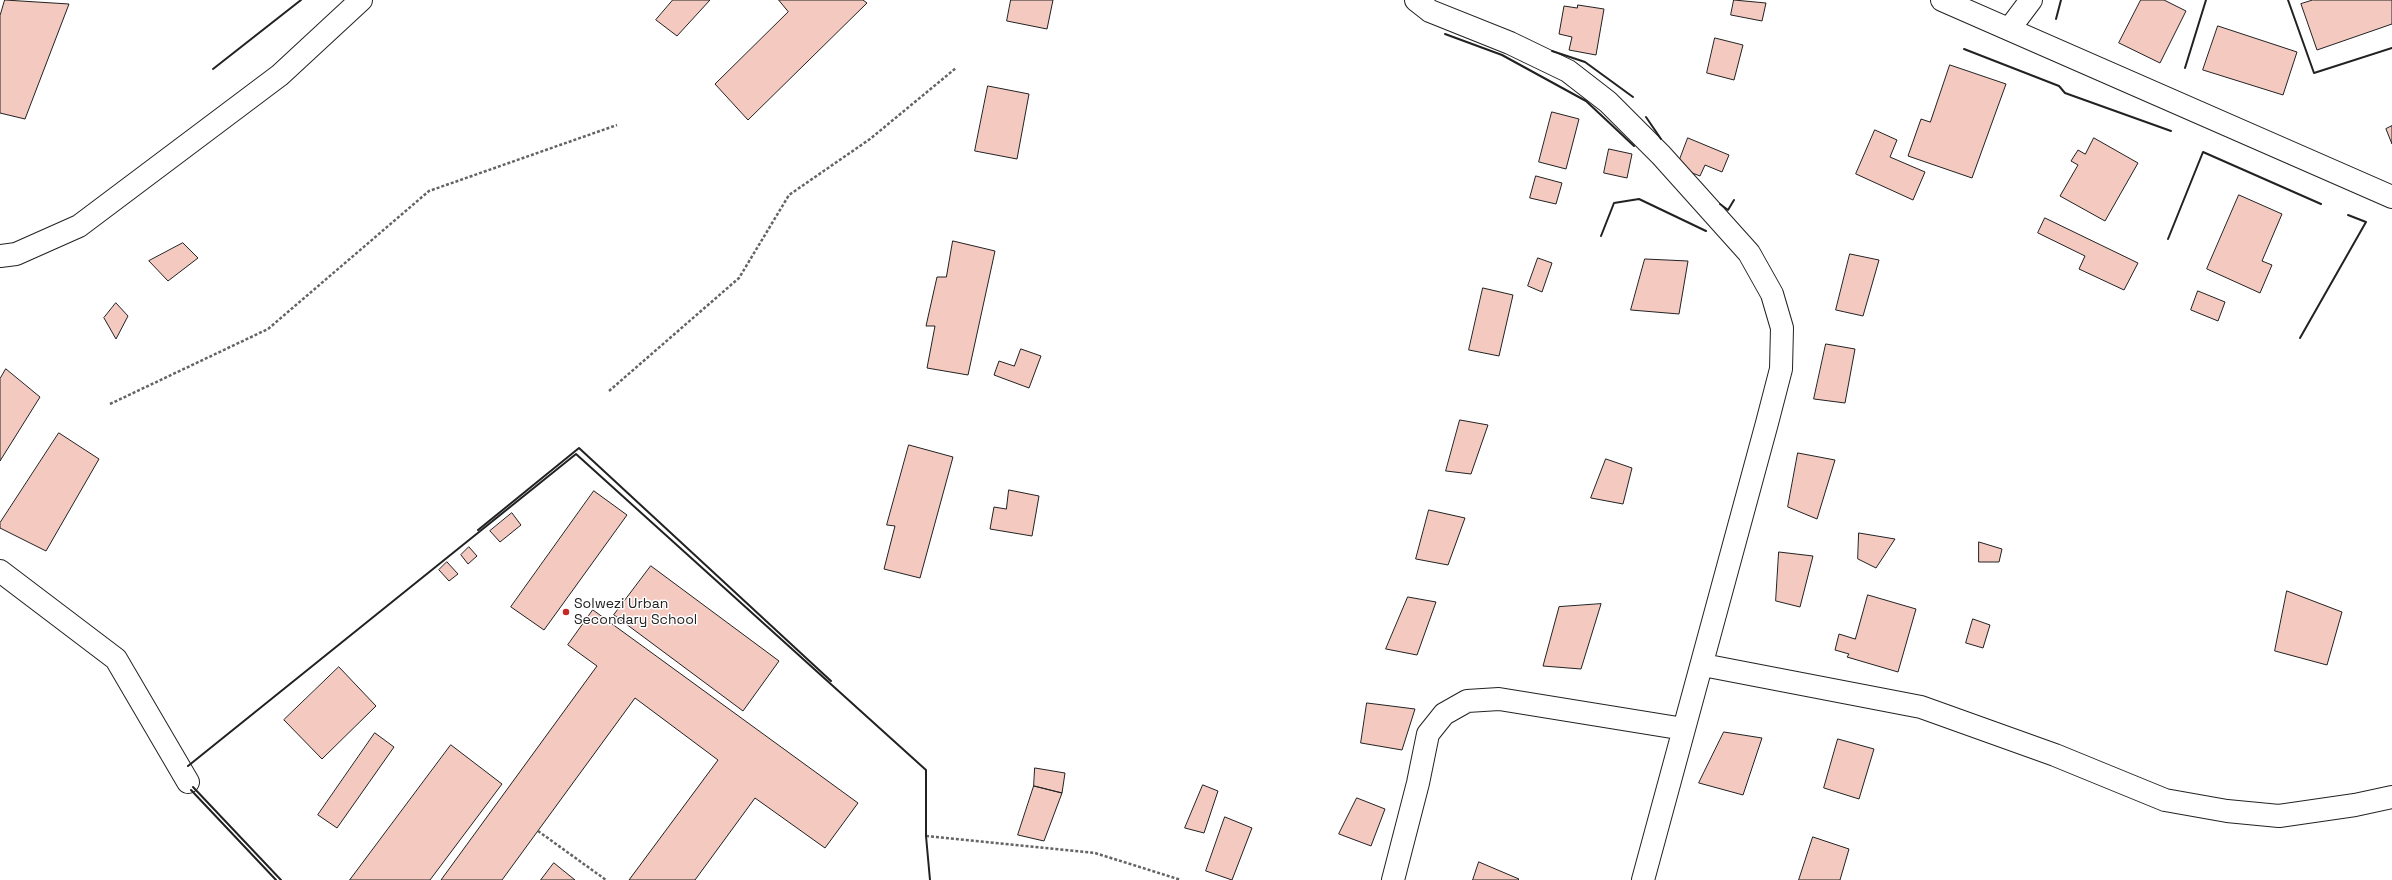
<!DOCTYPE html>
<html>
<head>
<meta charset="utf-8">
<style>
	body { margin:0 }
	canvas { display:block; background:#fff }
</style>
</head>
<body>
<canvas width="2392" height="880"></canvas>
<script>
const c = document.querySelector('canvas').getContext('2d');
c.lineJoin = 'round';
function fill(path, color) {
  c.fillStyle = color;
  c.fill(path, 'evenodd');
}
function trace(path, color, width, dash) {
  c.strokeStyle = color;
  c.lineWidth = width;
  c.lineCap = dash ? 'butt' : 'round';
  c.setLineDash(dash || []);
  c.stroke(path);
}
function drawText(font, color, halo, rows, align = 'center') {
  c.font = font + ' "Space Grotesk",sans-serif';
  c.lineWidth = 3;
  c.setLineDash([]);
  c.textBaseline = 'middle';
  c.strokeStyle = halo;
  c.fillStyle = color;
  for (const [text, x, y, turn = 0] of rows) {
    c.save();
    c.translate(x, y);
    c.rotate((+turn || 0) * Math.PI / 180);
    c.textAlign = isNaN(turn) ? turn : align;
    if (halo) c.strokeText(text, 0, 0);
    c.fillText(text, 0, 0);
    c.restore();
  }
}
const building = new Path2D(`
	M 5,0 L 69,4 L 25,119 L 0,113 L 0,16 Z
	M 673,0 L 710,0 L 677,36 L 656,20 Z
	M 779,0 L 863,0 L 867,3 L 748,120 L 715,84 L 788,12 Z
	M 1011,0 L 1053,0 L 1047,29 L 1007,21 Z
	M 1734,0 L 1766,3 L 1762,21 L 1731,15 Z
	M 2141,0 L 2164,0 L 2186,11 L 2160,63 L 2119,43 Z
	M 2313,0 L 2392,0 L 2392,24 L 2317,50 L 2301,4 Z
	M 1578,5 L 1604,9 L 1596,55 L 1569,50 L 1572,37 L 1559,34 L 1564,6 L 1577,8 Z
	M 2218,26 L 2297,52 L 2283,95 L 2203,70 Z
	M 1715,38 L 1743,45 L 1734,80 L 1707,73 Z
	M 1950,65 L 2006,84 L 1972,178 L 1908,156 L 1921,119 L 1930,122 Z
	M 988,86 L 1029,94 L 1017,159 L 975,151 Z
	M 1552,112 L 1579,119 L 1566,169 L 1539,162 Z
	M 2392,126 L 2392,144 L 2386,129 Z
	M 1875,130 L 1897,140 L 1890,157 L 1925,172 L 1913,200 L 1856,174 Z
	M 1688,138 L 1729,155 L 1722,172 L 1705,165 L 1700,176 L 1677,167 Z
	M 2094,138 L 2138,163 L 2105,221 L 2060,196 L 2078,165 L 2071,161 L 2078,150 L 2085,154 Z
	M 1609,149 L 1632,154 L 1627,178 L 1604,173 Z
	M 1536,176 L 1562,183 L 1556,204 L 1530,198 Z
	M 2239,195 L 2282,214 L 2262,261 L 2272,265 L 2260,293 L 2207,269 Z
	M 2045,218 L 2138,263 L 2124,290 L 2079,269 L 2085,256 L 2038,233 Z
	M 953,241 L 995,251 L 968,375 L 927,368 L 935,326 L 926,326 L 937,277 L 946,277 Z
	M 183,243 L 198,258 L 168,281 L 149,261 Z
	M 1850,254 L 1879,260 L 1863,316 L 1836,310 Z
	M 1538,258 L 1552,263 L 1542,292 L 1528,286 Z
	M 1645,259 L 1688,261 L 1679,314 L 1631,310 Z
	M 1483,288 L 1513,295 L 1499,356 L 1469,350 Z
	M 2198,291 L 2225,302 L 2218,321 L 2191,310 Z
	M 116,303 L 128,316 L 116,339 L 104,318 Z
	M 1826,344 L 1855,349 L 1845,403 L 1814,399 Z
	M 1021,349 L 1041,356 L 1029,388 L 994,375 L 999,361 L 1014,366 Z
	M 6,369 L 40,397 L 0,461 L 0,379 Z
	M 1460,420 L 1488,425 L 1471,474 L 1446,471 Z
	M 59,433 L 99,459 L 46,551 L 0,528 L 0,523 Z
	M 909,445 L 953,457 L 920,578 L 884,569 L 895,526 L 887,525 Z
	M 1798,453 L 1835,460 L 1817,519 L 1788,507 Z
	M 1606,459 L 1632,468 L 1623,504 L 1591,498 Z
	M 1009,490 L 1039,496 L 1032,536 L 990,529 L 994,507 L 1006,509 Z
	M 594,491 L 627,515 L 544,630 L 511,607 Z
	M 1429,510 L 1465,518 L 1448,565 L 1416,559 Z
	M 512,513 L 521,525 L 500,542 L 490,531 Z
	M 1859,533 L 1895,539 L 1876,568 L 1858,559 Z
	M 1979,542 L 2002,549 L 1999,562 L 1979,562 Z
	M 469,547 L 477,556 L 468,564 L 461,555 Z
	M 1779,552 L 1813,556 L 1800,607 L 1776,601 Z
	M 447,562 L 458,574 L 449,581 L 439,570 Z
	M 651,566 L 779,661 L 743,711 L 614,615 Z
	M 2287,591 L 2342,612 L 2327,665 L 2275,651 Z
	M 1868,595 L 1916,609 L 1898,672 L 1847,657 L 1849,654 L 1835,650 L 1839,634 L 1855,639 Z
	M 1408,597 L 1436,602 L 1417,655 L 1386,649 Z
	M 1601,604 L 1581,669 L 1543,666 L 1559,607 Z
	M 593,610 L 858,803 L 825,848 L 755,798 L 695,880 L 629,880 L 718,760 L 635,698 L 502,880 L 441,880 L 597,666 L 568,645 Z
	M 1973,619 L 1990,625 L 1983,648 L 1966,643 Z
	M 339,667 L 376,706 L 322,759 L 284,720 Z
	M 1367,703 L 1415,709 L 1402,750 L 1361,743 Z
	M 1724,732 L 1762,738 L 1743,795 L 1699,783 Z
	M 375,733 L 394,747 L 337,828 L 318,815 Z
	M 1838,739 L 1874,749 L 1859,799 L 1824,788 Z
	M 451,745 L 502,784 L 430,880 L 350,880 Z
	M 1035,768 L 1065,773 L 1062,793 L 1034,786 Z
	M 1203,785 L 1218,791 L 1204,833 L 1185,828 Z
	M 1034,786 L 1062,793 L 1044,841 L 1018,835 Z
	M 1357,798 L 1385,809 L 1371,846 L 1339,834 Z
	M 1225,817 L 1252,828 L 1232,880 L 1206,871 Z
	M 1813,837 L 1849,849 L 1840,880 L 1799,880 Z
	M 1479,862 L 1519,879 L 1518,880 L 1473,880 Z
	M 554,863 L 575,880 L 541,880 Z`);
fill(building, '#f3c9c0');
trace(building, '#222', 1);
const minor = new Path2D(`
	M 1416,0 L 1430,11 L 1510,43 L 1568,71 L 1608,102 L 1661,155 L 1749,253 L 1772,294 L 1782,328 L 1781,369 L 1767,423 L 1643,880
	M 1942,0 L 2392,197
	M 2010,28 L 2031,0
	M 0,256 L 16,254 L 79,226 L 280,75 L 361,0
	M 0,571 L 116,659 L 188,782
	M 1703,665 L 1921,707 L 2055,755 L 2165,800 L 2227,811 L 2279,816 L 2355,805 L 2392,797
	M 1393,880 L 1418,783 L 1428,734 L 1444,714 L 1467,701 L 1499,699 L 1684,729`);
trace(minor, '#222', 24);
trace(new Path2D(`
	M 609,391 L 739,278 L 789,195 L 870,139 L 956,68
	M 110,404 L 268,329 L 429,191 L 617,125
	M 538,831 L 606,880
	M 926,836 L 1095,853 L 1181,880`), '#646464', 2.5, [3, 2]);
trace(minor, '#fff', 22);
trace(new Path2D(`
	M 2288,0 L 2314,73 L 2392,48
	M 2056,19 L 2061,0
	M 1445,34 L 1502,55 L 1586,101 L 1634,146
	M 1964,49 L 2059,86 L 2065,93 L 2171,131
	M 1552,51 L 1585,62 L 1633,97
	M 2185,68 L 2206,0
	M 213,69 L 301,0
	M 1646,117 L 1661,139
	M 1720,204 L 1728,210 L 1734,200
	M 1601,236 L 1614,203 L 1639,199 L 1706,231
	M 2168,239 L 2203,152 L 2321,204
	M 2300,338 L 2366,222 L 2348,215
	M 478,530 L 579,448 L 831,681
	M 188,766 L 576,454 L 926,770 L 926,836 L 930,880
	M 193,787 L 281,880
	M 191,790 L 276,880`), '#222', 2);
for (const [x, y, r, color] of [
	[566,612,4,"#c62828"]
]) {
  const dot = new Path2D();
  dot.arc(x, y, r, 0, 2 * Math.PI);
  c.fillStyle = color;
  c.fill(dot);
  trace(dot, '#fff', 1.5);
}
drawText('14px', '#222', '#fff', [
	["Solwezi Urban",574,604],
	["Secondary School",574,620]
], 'left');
</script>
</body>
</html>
